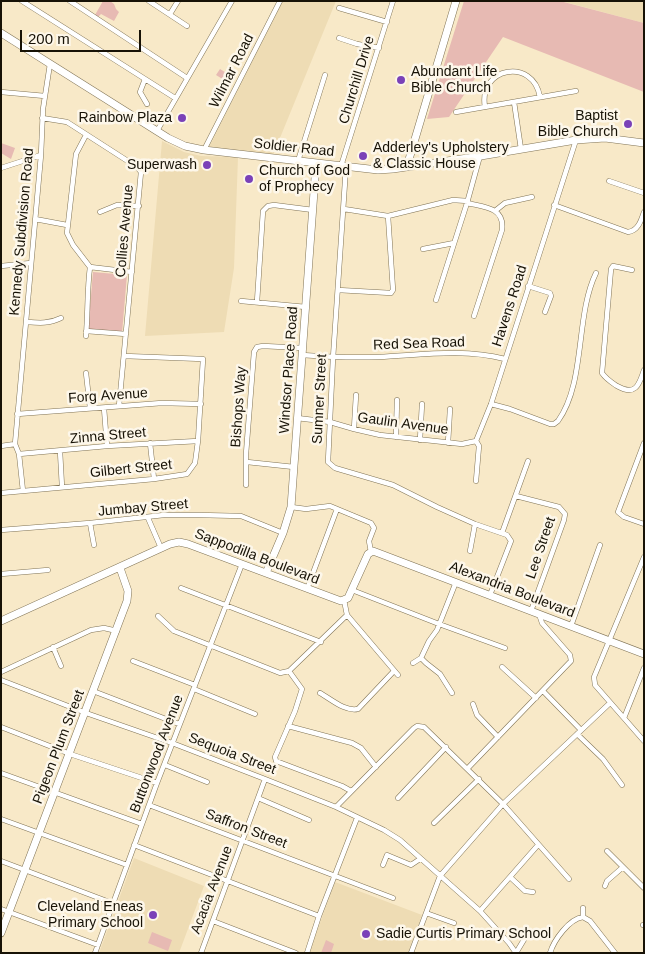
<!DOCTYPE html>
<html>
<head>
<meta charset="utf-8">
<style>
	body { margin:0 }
	#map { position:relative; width:645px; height:954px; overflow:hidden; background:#f8e9c8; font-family:Helvetica,sans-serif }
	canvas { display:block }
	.frame { position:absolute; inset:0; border:2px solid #171206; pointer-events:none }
	.scale { position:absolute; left:20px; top:30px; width:121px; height:22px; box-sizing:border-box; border:2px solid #171206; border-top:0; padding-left:6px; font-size:15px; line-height:18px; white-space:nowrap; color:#171206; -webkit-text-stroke:4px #fdf7ea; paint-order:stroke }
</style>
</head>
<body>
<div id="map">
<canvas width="645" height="954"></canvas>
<div class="frame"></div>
<div class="scale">200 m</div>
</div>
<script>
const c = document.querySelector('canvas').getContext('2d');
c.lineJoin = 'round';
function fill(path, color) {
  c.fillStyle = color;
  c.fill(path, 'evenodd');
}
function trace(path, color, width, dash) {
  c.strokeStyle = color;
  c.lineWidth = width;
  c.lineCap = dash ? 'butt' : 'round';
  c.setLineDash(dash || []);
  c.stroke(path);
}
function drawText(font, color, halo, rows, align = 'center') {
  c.font = font + ' Helvetica,sans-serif';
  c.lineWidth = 5;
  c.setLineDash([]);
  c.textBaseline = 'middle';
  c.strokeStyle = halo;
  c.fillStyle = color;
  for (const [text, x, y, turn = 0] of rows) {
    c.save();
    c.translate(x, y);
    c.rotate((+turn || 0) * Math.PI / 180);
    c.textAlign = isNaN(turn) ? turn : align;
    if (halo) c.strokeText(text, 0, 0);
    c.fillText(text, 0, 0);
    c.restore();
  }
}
fill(new Path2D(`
	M 283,1 L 336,1 L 273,155 L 209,147 Z
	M 561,1 L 644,1 L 644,23 Z
	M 162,141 L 184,152 L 201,156 L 238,157 L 234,268 L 224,332 L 145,336 Z
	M 134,858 L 204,886 L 179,953 L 99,953 Z
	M 335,882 L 422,915 L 408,953 L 309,953 Z`), '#eedcb4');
fill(new Path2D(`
	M 103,1 L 110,1 L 114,4 L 116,9 L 119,12 L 114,21 L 101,14 L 98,17 L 95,15 Z
	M 464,1 L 560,1 L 644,23 L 644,92 L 503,37 L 449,117 L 427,119 Z
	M 220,69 L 233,77 L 229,83 L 216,75 Z
	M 1,143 L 15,148 L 11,159 L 1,153 Z
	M 93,272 L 127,275 L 122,333 L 88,330 Z
	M 152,932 L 172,940 L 168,951 L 148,943 Z
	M 326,940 L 334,944 L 331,953 L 321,953 Z`), '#e7bab3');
const street = new Path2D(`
	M 22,1 L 175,98
	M 70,1 L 187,78
	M 149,1 L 187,26
	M 339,8 L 387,22
	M 170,14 L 178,1
	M 339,38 L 357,44 L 379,48
	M 145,79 L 140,92 L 147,104
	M 1,92 L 45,96
	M 514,102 L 521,149
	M 485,107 C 478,67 533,57 540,97
	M 456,112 L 576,91
	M 42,118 L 67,122 L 137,167 L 141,172 L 119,406
	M 157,131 L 232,1
	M 86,135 L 76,154 L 67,233 L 73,245 L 90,267 L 132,272
	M 204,150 L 280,1
	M 298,161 L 325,75
	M 341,166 L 393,1
	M 346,167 L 333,358 L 328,462 L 335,468 L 393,485 L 437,507 L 475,524 L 507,535 L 511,541 L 490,595
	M 1,168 L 41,155
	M 609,181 L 644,193
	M 467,203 C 484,207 505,207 502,230 L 474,316
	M 554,205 L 628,232 C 638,231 641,221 644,212
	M 344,209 L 388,216 L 453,200 L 468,201
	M 495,211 L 505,203 L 532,197
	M 100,212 L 117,205 L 139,206
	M 35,219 L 67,225
	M 423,249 L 454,243
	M 1,266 L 31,263
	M 632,270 L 613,266 L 611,269 L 602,373 C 606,379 611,382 617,386 C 635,396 639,386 644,370
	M 528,286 L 550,293 L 551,296 L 545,312
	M 338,290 L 391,293 L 393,290 L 388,216
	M 436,300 L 467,203 L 480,156
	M 241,301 L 306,307
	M 257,302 L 263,211 L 268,206 L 274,205 L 313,210
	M 26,322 C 39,323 49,324 61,318
	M 86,331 L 126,334
	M 86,336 C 88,312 87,290 90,267
	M 302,355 C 328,357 353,358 379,357 C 421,355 463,348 505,359
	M 86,373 L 90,408
	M 491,404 L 510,409 L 550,424 L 554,424 L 558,421 C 586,382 575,316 596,273
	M 104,408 L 107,446
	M 17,414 L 162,403 L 201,404
	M 297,418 L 330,422 L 354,429 L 380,435 L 462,444 L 476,441
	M 354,429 L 356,395
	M 396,437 L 397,400
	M 420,440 L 422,404
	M 150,443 L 154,479
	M 448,443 L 450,409
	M 644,443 L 618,512 L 624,517 L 644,524
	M 1,446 L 15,444
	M 60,451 L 62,487
	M 19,454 L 107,446 L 198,441
	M 247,462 L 294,467
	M 476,481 L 479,446 L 476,441 L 491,404 L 576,140
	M 246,485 L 246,454 L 254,352 L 257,347 L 263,346 L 303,348
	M 23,491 L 19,454 L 15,444 L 41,155 L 43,109 L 50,64
	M 1,493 L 154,479 L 187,474 L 195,463 L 198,441 L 203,359 L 124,356
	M 516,496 L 559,507 L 565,514 L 564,520 L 531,611
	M 291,507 L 306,509 L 330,506 L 371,523 L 374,528 L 369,541 L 371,552
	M 148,518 L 161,548
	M 90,523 L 94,545
	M 1,530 L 90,523 L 164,515 L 199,515 L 241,516 L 283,533
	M 502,533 L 528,461
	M 470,551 L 475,524
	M 644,557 L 594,677 L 595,685 L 644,741
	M 1,574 L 48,570
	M 181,588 L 321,642
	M 307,589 L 337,509
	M 352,590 L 439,624 L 505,648
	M 344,600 L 347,615 L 398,675
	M 158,616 L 174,631 L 280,673 L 289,671 L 347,615
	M 571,626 L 600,545
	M 53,647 L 61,666
	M 133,661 L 195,685
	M 413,663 L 421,658
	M 502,667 L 536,698
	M 289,671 L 302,689 L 295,711 L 275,757 L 276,761 L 342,786 L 351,791
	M 1,672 L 91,630 L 104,628 L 117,631
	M 1,680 L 86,713 L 172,743 L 265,779 L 336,807 L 384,830 L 400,840 L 480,911 L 509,943 L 516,953
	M 194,689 L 255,714
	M 93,691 L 179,724
	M 543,691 L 581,730
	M 320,693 C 331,699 345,712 358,709 L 394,671
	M 452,693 L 440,674 L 426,663 L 421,658 L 429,641 L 437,630 L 456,582
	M 473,704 L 477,715 L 498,737
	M 624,718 L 644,668
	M 288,726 L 352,743 L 361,748 L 376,767
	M 1,727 L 70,754 L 157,783
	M 577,734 L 603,759 L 622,785
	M 165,765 L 207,782
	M 468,768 L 571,661 L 570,655 L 542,623 L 539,614
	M 1,773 L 142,824
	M 258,798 L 309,820
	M 398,798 L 446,747
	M 149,805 L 393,898
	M 336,807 L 414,728 L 417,726 L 424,727 L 503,804 L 569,879
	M 1,819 L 127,865
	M 434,823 L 479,779
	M 134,845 L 319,916
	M 607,851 L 644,888
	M 1,861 L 112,903
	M 383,865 L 387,855 L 411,865 L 420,859
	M 510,877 L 525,891 L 533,892
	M 605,886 L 607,881 L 623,867
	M 1,909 L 98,945
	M 480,911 L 538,845
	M 426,913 L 454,923
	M 583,917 L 590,921 L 615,953
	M 583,917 L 583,908
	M 213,921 L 296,953
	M 643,925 L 644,925
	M 95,953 L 157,783 L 242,564
	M 201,953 L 265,779
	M 307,953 L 319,916 L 357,818
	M 411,953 L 440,876 L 503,804 L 610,703
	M 516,953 L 528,933
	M 550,953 C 554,940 569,919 583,917`);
const secondary = new Path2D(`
	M 1,33 L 168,138 L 185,146 L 204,150 L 378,170 L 393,169 L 481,156 L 576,140 L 605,138 L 644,143
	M 407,166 L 456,1
	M 266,573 L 283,533 L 291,507 L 316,164
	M 1,621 L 170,544 L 179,542 L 188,544 L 341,601 L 348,598 L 368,554 L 373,551 L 644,654
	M 1,933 L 127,601 L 128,591 L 120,568`);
trace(street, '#817456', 5.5);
trace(secondary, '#817456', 8);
trace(street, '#fff', 4.5);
trace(secondary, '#fff', 7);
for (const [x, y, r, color] of [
	[401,80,5,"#7a41b8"],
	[182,118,5,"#7a41b8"],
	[628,124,5,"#7a41b8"],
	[363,156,5,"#7a41b8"],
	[207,165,5,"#7a41b8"],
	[249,179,5,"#7a41b8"],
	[153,915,5,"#7a41b8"],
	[366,934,5,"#7a41b8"]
]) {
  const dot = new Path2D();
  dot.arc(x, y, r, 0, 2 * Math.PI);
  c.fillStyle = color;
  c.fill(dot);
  trace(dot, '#fdf7ea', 2);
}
drawText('14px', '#171206', '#fdf7ea', [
	["Wilmar Road",232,71,-63],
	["Churchill Drive",357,80,-73],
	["Soldier Road",294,148,6],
	["Collies Avenue",125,231,-85],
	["Kennedy Subdivision Road",22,232,-85],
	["Havens Road",510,306,-72],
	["Red Sea Road",419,344,-2],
	["Windsor Place Road",289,370,-86],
	["Forg Avenue",108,396,-4],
	["Sumner Street",320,399,-87],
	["Bishops Way",239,407,-86],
	["Gaulin Avenue",403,424,8],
	["Zinna Street",108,436,-5],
	["Gilbert Street",131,469,-6],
	["Jumbay Street",143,508,-5],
	["Lee Street",541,548,-71],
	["Sappodilla Boulevard",257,557,21],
	["Alexandria Boulevard",512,590,21],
	["Pigeon Plum Street",59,747,-69],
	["Buttonwood Avenue",157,754,-69],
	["Sequoia Street",232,754,21],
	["Saffron Street",246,829,21],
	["Acacia Avenue",212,890,-69]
]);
drawText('14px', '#171206', '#fdf7ea', [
	["Abundant Life",411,72],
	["Bible Church",411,88],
	["Baptist",618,116,"right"],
	["Bible Church",618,132,"right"],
	["Rainbow Plaza",172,118,"right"],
	["Adderley's Upholstery",373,148],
	["& Classic House",373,164],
	["Superwash",197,165,"right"],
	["Church of God",259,171],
	["of Prophecy",259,187],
	["Cleveland Eneas",143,907,"right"],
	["Primary School",143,923,"right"],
	["Sadie Curtis Primary School",376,934]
], 'left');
</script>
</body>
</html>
